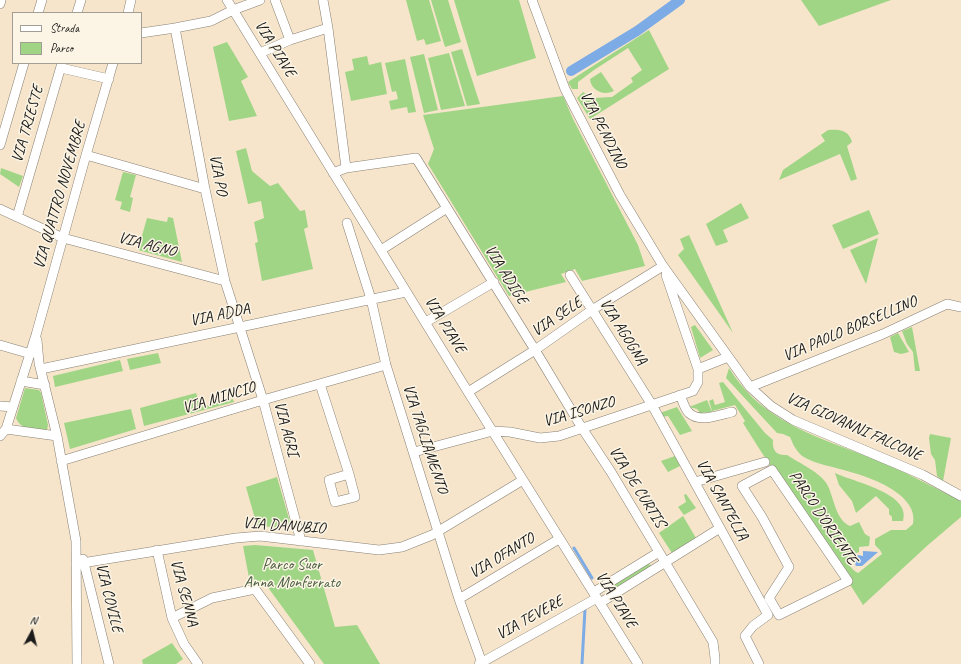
<!DOCTYPE html>
<html>
<head>
<meta charset="utf-8">
<style>
	body { margin:0 }
	#map { position:relative; width:961px; height:664px; overflow:hidden; background:#f6e5cb; font-family:Caveat,sans-serif }
	canvas { display:block }
	.legend { position:absolute; left:12px; top:12px; width:130px; height:52px; box-sizing:border-box; background:#fcf5e5; border:1px solid #a29e95; margin:0; padding:5px 7px; list-style:none; font-size:12px; color:#1c1c1c }
	.legend li { display:flex; align-items:center; gap:8px; height:20px }
	.legend b { width:20px; border:1px solid #a29e95 }
	.north { position:absolute; left:12px; top:612px; width:40px; height:40px; -webkit-text-stroke:3px #fcf5e5; paint-order:stroke; rotate:7deg; font-size:11px; font-weight:700; line-height:16px; text-align:center; color:#1c1c1c }
	.north::after { content:''; display:block; margin:auto; width:14px; height:18px; background:#1c1c1c; clip-path:polygon(50% 0,100% 100%,50% 72%,0 100%) }
</style>
</head>
<body>
<div id="map">
<canvas width="961" height="664"></canvas>
<ul class="legend">
<li><b style="height:5px;background:#fff"></b>Strada</li>
<li><b style="height:11px;background:#a0d586"></b>Parco</li>
</ul>
<div class="north">N</div>
</div>
<script>
const c = document.querySelector('canvas').getContext('2d');
c.lineJoin = 'round';
function fill(path, color) {
  c.fillStyle = color;
  c.fill(path, 'evenodd');
}
function trace(path, color, width, dash) {
  c.strokeStyle = color;
  c.lineWidth = width;
  c.lineCap = dash ? 'butt' : 'round';
  c.setLineDash(dash || []);
  c.stroke(path);
}
function drawText(font, color, halo, rows, align = 'center') {
  c.font = font + ' Caveat,sans-serif';
  c.lineWidth = 3;
  c.setLineDash([]);
  c.textBaseline = 'middle';
  c.strokeStyle = halo;
  c.fillStyle = color;
  for (const [text, x, y, turn = 0] of rows) {
    c.save();
    c.translate(x, y);
    c.rotate((+turn || 0) * Math.PI / 180);
    c.textAlign = isNaN(turn) ? turn : align;
    if (halo) c.strokeText(text, 0, 0);
    c.fillText(text, 0, 0);
    c.restore();
  }
}
fill(new Path2D(`
	M 406,0 L 429,0 L 441,41 L 426,45 L 424,39 L 417,41 Z
	M 431,0 L 448,0 L 461,42 L 445,47 Z
	M 454,0 L 519,0 L 536,58 L 477,76 Z
	M 801,0 L 891,0 L 819,26 Z
	M 649,30 L 669,69 L 590,119 L 577,98 L 583,92 L 593,98 L 612,97 L 633,82 L 631,78 L 642,70 L 628,48 L 594,70 L 578,82 L 578,89 L 572,89 L 568,82 Z
	M 227,42 L 248,77 L 241,81 L 257,116 L 229,121 L 213,47 Z
	M 462,49 L 480,104 L 467,106 L 451,52 Z
	M 449,53 L 465,106 L 441,110 L 428,58 Z
	M 424,54 L 438,110 L 424,113 L 410,57 Z
	M 367,56 L 369,65 L 381,62 L 387,94 L 351,101 L 345,72 L 354,70 L 352,59 Z
	M 405,59 L 416,112 L 408,113 L 407,107 L 391,110 L 389,101 L 398,99 L 396,91 L 392,92 L 385,63 Z
	M 601,72 L 614,91 C 604,96 591,91 590,79 Z
	M 563,96 L 573,119 L 638,245 L 645,266 L 582,281 L 575,269 L 561,274 L 566,282 L 509,296 L 428,164 L 434,149 L 423,115 Z
	M 828,130 C 839,129 849,130 852,142 L 847,146 L 857,179 L 851,181 L 840,154 L 779,180 L 783,170 L 825,141 L 821,135 Z
	M 246,148 L 252,171 L 270,186 L 278,183 L 300,211 L 305,210 L 308,227 L 304,229 L 313,269 L 262,281 L 255,243 L 258,242 L 254,222 L 264,218 L 261,201 L 248,204 L 236,151 Z
	M 1,168 L 23,176 L 19,187 L 0,174 Z
	M 123,172 L 136,175 L 130,197 L 133,198 L 130,212 L 120,209 L 122,202 L 115,200 Z
	M 741,203 L 749,218 L 723,230 L 728,242 L 716,246 L 706,224 Z
	M 869,210 L 879,234 L 843,249 L 832,225 Z
	M 168,217 L 173,218 L 182,262 L 138,250 L 147,218 L 167,222 Z
	M 689,235 L 733,333 L 678,255 L 684,249 L 680,239 Z
	M 878,238 L 866,284 L 850,250 Z
	M 695,325 L 713,350 L 700,358 L 691,327 Z
	M 912,327 L 920,371 L 915,371 L 913,352 L 907,344 L 902,331 Z
	M 898,333 L 909,352 L 901,354 L 894,352 L 890,337 Z
	M 158,353 L 161,363 L 130,370 L 127,359 Z
	M 120,360 L 123,371 L 55,387 L 53,376 Z
	M 729,368 C 736,379 743,388 752,397 C 788,431 837,444 882,462 C 909,474 935,488 961,501 L 961,517 L 928,545 L 863,605 C 825,543 781,485 743,423 L 745,421 L 735,405 L 712,411 L 709,401 L 713,399 L 715,405 L 725,402 L 719,383 L 723,382 L 765,433 L 773,440 C 772,450 776,456 787,455 C 799,463 822,473 828,486 C 834,499 836,520 850,526 L 859,522 L 865,534 L 870,537 L 869,546 L 859,547 L 859,552 L 848,557 C 848,565 851,569 858,573 L 882,554 L 880,550 L 875,545 L 875,539 L 891,530 L 906,530 L 913,524 C 915,512 910,504 900,495 C 881,480 859,474 836,468 C 825,465 810,462 801,455 C 795,449 793,444 790,437 L 783,434 L 777,433 L 726,378 Z
	M 25,388 L 39,390 L 41,393 L 48,425 L 47,430 C 36,431 20,430 16,418 Z
	M 196,393 L 201,407 L 233,399 L 234,402 L 144,426 L 140,408 Z
	M 707,400 L 712,412 L 700,413 L 697,409 L 689,407 Z
	M 677,407 L 692,431 L 680,435 L 668,416 L 662,417 L 660,413 Z
	M 131,409 L 136,429 L 70,449 L 64,423 Z
	M 930,434 L 951,438 L 943,481 L 937,476 L 935,460 L 931,454 L 929,438 Z
	M 675,456 L 680,466 L 668,472 L 661,461 Z
	M 835,473 C 853,482 912,493 903,521 L 892,521 L 892,517 L 889,514 L 889,509 L 876,496 L 856,513 L 852,501 L 839,485 Z
	M 277,477 L 290,522 L 289,528 L 257,526 L 246,487 Z
	M 686,494 L 696,508 L 684,515 L 678,507 L 686,502 L 684,495 Z
	M 683,516 L 696,538 L 672,553 L 659,533 Z
	M 255,545 L 313,550 L 335,627 L 357,625 L 380,664 L 324,664 L 264,582 L 250,583 L 243,546 Z
	M 648,564 L 651,565 L 651,567 L 610,591 L 608,590 L 608,588 Z
	M 172,643 L 183,659 L 176,664 L 143,664 L 142,660 Z`), '#a0d586');
fill(new Path2D(`
	M 863,551 L 878,552 L 862,566 L 856,566 L 854,561 L 855,557 L 858,555 L 863,556 Z`), '#7cabe6');
trace(new Path2D(`
	M 574,548 L 592,578
	M 582,664 L 585,609`), '#7cabe6', 3);
trace(new Path2D(`
	M 571,71 L 637,31 L 680,0`), '#7cabe6', 10);
const minor = new Path2D(`
	M 227,0 L 468,392 L 638,664
	M 275,0 L 290,40
	M 323,0 L 328,28 L 346,168
	M 532,0 L 565,89 L 620,195 L 663,266 L 750,387 L 771,406 L 793,420 L 923,475 L 961,496
	M 0,4 L 1,0
	M 38,13 L 42,0
	M 77,13 L 81,0
	M 128,13 L 131,0
	M 175,28 L 205,189 L 225,281 L 263,400 L 301,541
	M 141,33 L 175,28 L 211,21 L 233,10 L 260,0
	M 260,53 L 290,40 L 328,28
	M 61,68 L 109,79
	M 0,145 L 24,63
	M 86,155 L 205,189
	M 333,173 L 346,168 L 416,158 L 535,350 L 582,428 L 611,472 L 713,642 L 715,658 L 715,664
	M 0,209 L 63,238 L 225,281
	M 17,217 L 62,63
	M 347,223 L 371,299 L 386,365 L 459,599 L 482,663
	M 381,250 L 447,208
	M 570,275 L 652,405 L 768,615 L 753,626 L 745,636 L 759,664
	M 426,322 L 494,282
	M 37,340 L 39,363 L 57,436 L 76,541 L 77,664
	M 0,345 L 31,354
	M 41,369 L 406,292
	M 698,369 L 728,357
	M 21,381 L 45,385
	M 320,384 L 349,474
	M 750,387 L 883,334 L 947,304 L 961,307
	M 468,392 L 535,350 L 592,310 L 663,266
	M 680,395 C 683,401 684,408 689,413 C 700,423 719,415 732,412
	M 0,406 L 13,407
	M 6,429 L 57,436
	M 0,436 L 6,429 L 36,335 L 86,155 L 113,63
	M 414,452 L 493,431 L 510,432 L 540,438 L 559,436 L 693,391 L 698,382 L 698,369 L 666,275
	M 61,461 L 263,400 L 386,365
	M 772,470 L 848,581 L 779,615 L 769,598 L 789,567 L 762,517 L 742,486 Z
	M 349,474 L 355,497 L 335,502 L 329,480 Z
	M 695,482 L 765,462
	M 157,550 L 172,618 L 184,644 L 198,664
	M 83,559 L 109,664
	M 76,564 L 236,538 L 260,536 L 379,550 L 402,547 L 432,535 L 523,480
	M 594,592 L 659,552
	M 459,599 L 559,539
	M 600,603 L 720,528
	M 172,618 L 212,598 L 255,589 L 310,664
	M 479,664 L 597,598`);
trace(minor, '#898074', 10);
trace(minor, '#fff', 9);
drawText('16px', '#1c1c1c', '#fcf5e5', [
	["VIA PIAVE",275,49,58],
	["VIA TRIESTE",28,124,-74],
	["VIA PENDINO",603,130,63],
	["VIA PO",218,175,79],
	["VIA QUATTRO NOVEMBRE",60,195,-74],
	["VIA AGNO",147,245,15],
	["VIA ADIGE",506,275,58],
	["VIA ADDA",220,315,-12],
	["VIA SELE",557,317,-34],
	["VIA PIAVE",445,325,58],
	["VIA PAOLO BORSELLINO",850,329,-23],
	["VIA AGOGNA",623,332,58],
	["VIA MINCIO",219,398,-17],
	["VIA ISONZO",579,412,-16],
	["VIA GIOVANNI FALCONE",854,427,24],
	["VIA AGRI",286,429,75],
	["VIA TAGLIAMENTO",425,439,72],
	["VIA DE CURTIS",637,487,58],
	["VIA SANT'ELIA",722,500,61],
	["PARCO D'ORIENTE",823,518,56],
	["VIA DANUBIO",284,526,4],
	["VIA OFANTO",502,556,-31],
	["VIA SENNA",184,593,75],
	["VIA COVILE",109,598,76],
	["VIA PIAVE",616,600,58],
	["VIA TEVERE",530,618,-29]
]);
drawText('16px', '#4a5d41', '#fcf5e5', [
	["Parco Suor",292,565],
	["Anna Monferrato",292,583]
]);
</script>
</body>
</html>
